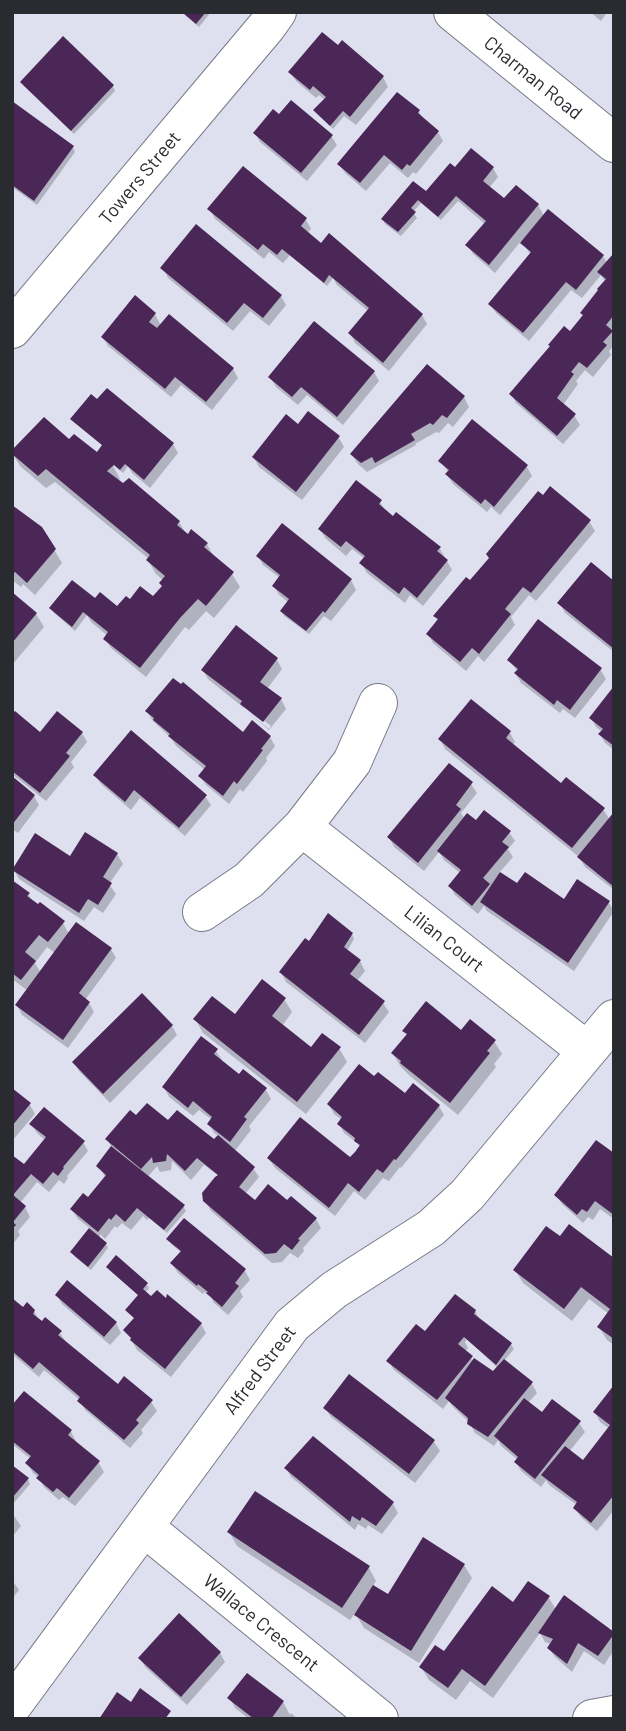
<!DOCTYPE html>
<html>
<head>
<meta charset="utf-8">
<style>
	body { margin:0 }
	#map { position:relative; width:626px; height:1731px; overflow:hidden; background:#dedfef; font-family:Barlow,sans-serif }
	canvas { display:block }
	.frame { position:absolute; inset:0; border:14px solid #2a2b30; pointer-events:none }
</style>
</head>
<body>
<div id="map">
<canvas width="626" height="1731"></canvas>
<div class="frame"></div>
</div>
<script>
const c = document.querySelector('canvas').getContext('2d');
c.lineJoin = 'round';
function fill(path, color) {
  c.fillStyle = color;
  c.fill(path, 'evenodd');
}
function trace(path, color, width, dash) {
  c.strokeStyle = color;
  c.lineWidth = width;
  c.lineCap = dash ? 'butt' : 'round';
  c.setLineDash(dash || []);
  c.stroke(path);
}
function drawText(font, color, halo, rows, align = 'center') {
  c.font = font + ' Barlow,sans-serif';
  c.lineWidth = 7;
  c.setLineDash([]);
  c.textBaseline = 'middle';
  c.strokeStyle = halo;
  c.fillStyle = color;
  for (const [text, x, y, turn = 0] of rows) {
    c.save();
    c.translate(x, y);
    c.rotate((+turn || 0) * Math.PI / 180);
    c.textAlign = isNaN(turn) ? turn : align;
    if (halo) c.strokeText(text, 0, 0);
    c.fillText(text, 0, 0);
    c.restore();
  }
}
fill(new Path2D(`
	M 181,12 L 211,12 L 199,27 Z
	M 590,12 L 607,12 L 601,21 Z
	M 63,39 L 113,86 L 115,91 L 74,134 L 24,86 L 22,82 Z
	M 290,72 L 383,77 L 388,87 L 356,125 L 344,116 L 333,129 L 315,110 L 325,100 L 319,95 L 316,98 L 296,81 Z
	M 12,103 L 73,148 L 75,152 L 37,205 L 12,187 Z
	M 419,112 L 424,120 L 438,132 L 443,141 L 416,174 L 413,172 L 408,178 L 390,163 L 366,191 L 345,173 L 339,164 Z
	M 280,117 L 331,136 L 337,145 L 307,181 L 260,142 L 255,133 Z
	M 493,168 L 498,177 L 489,188 L 504,201 L 538,205 L 544,216 L 549,211 L 603,256 L 607,263 L 614,255 L 614,331 L 612,333 L 614,345 L 609,351 L 611,355 L 593,377 L 585,370 L 576,381 L 578,384 L 563,405 L 574,415 L 580,425 L 563,444 L 516,403 L 511,394 L 570,334 L 605,282 L 601,275 L 582,298 L 571,290 L 529,341 L 496,313 L 490,304 L 531,255 L 521,241 L 495,273 L 473,254 L 468,245 L 485,224 L 458,201 L 441,220 L 421,203 L 413,212 L 417,218 L 401,236 L 385,224 L 383,219 L 426,194 L 455,170 Z
	M 210,209 L 306,220 L 311,229 L 307,233 L 422,315 L 427,324 L 389,371 L 355,343 L 350,333 L 368,311 L 337,285 L 333,278 L 327,286 L 290,255 L 283,263 L 269,252 L 264,259 L 215,219 Z
	M 163,268 L 281,296 L 286,305 L 269,326 L 250,311 L 233,331 L 168,278 Z
	M 155,314 L 161,326 L 169,317 L 233,369 L 238,378 L 212,410 L 181,385 L 171,397 L 108,346 L 103,337 Z
	M 427,367 L 464,397 L 469,407 L 453,427 L 448,423 L 439,433 L 436,432 L 415,444 L 416,445 L 367,472 L 358,464 L 352,455 Z
	M 374,372 L 379,381 L 343,425 L 307,395 L 298,405 L 276,387 L 270,377 Z
	M 72,419 L 173,444 L 178,453 L 150,488 L 132,473 L 128,466 L 123,473 L 112,464 L 120,479 L 118,481 L 179,522 L 188,537 L 207,544 L 214,557 L 232,574 L 240,587 L 214,618 L 206,611 L 189,630 L 185,627 L 146,677 L 111,648 L 105,639 L 108,636 L 91,622 L 87,615 L 75,631 L 54,613 L 51,608 L 95,601 L 118,609 L 130,602 L 153,599 L 163,587 L 164,581 L 156,574 L 148,560 L 149,559 L 55,482 L 46,488 L 20,466 L 12,453 L 69,442 L 104,459 L 103,446 L 75,423 Z
	M 472,422 L 527,467 L 532,476 L 500,515 L 491,507 L 487,512 L 453,484 L 447,475 L 449,473 L 440,461 Z
	M 339,438 L 344,447 L 302,500 L 259,467 L 254,458 Z
	M 380,502 L 386,512 L 394,518 L 397,514 L 440,549 L 452,570 L 423,606 L 410,595 L 405,603 L 367,573 L 361,563 L 365,559 L 352,549 L 346,556 L 325,538 L 320,529 Z
	M 12,507 L 41,528 L 62,563 L 35,595 L 23,584 L 21,587 L 12,580 Z
	M 589,521 L 595,531 L 536,601 L 529,595 L 511,617 L 515,625 L 484,662 L 478,656 L 466,671 L 433,643 L 428,634 L 438,621 L 435,616 L 470,583 Z
	M 258,556 L 351,580 L 356,590 L 331,621 L 324,616 L 309,634 L 284,616 L 282,611 L 288,602 L 279,595 L 274,586 L 280,578 L 263,565 Z
	M 614,583 L 614,652 L 565,613 L 560,603 Z
	M 12,594 L 36,614 L 44,627 L 12,665 Z
	M 236,628 L 277,660 L 282,669 L 267,689 L 281,699 L 286,709 L 269,730 L 246,711 L 269,729 L 271,726 L 244,705 L 244,708 L 208,679 L 203,670 Z
	M 509,660 L 600,669 L 606,679 L 575,718 L 563,709 L 560,713 L 521,683 L 516,674 L 518,672 Z
	M 614,689 L 614,750 L 605,743 L 600,734 L 602,732 L 596,727 L 591,718 Z
	M 147,712 L 243,734 L 270,737 L 275,746 L 266,758 L 267,761 L 243,792 L 240,789 L 229,804 L 206,785 L 200,776 L 205,770 L 176,746 L 171,738 L 153,721 Z
	M 12,715 L 40,735 L 82,733 L 87,742 L 71,762 L 74,767 L 46,801 L 12,774 Z
	M 510,733 L 515,742 L 513,745 L 561,785 L 603,809 L 610,820 L 614,815 L 614,890 L 585,867 L 579,857 L 445,749 L 440,739 Z
	M 95,775 L 205,796 L 211,805 L 185,836 L 140,798 L 131,810 L 101,784 Z
	M 12,779 L 34,796 L 39,805 L 18,833 L 12,829 Z
	M 471,784 L 477,793 L 461,813 L 465,819 L 509,832 L 515,841 L 508,849 L 513,857 L 499,873 L 518,886 L 564,901 L 609,903 L 614,911 L 574,971 L 487,911 L 484,906 L 478,914 L 455,895 L 450,886 L 460,873 L 444,860 L 439,852 L 424,871 L 394,847 L 389,837 Z
	M 117,854 L 123,864 L 109,884 L 116,894 L 103,913 L 94,907 L 84,921 L 19,879 L 14,870 Z
	M 12,882 L 28,894 L 34,903 L 63,923 L 69,934 L 111,949 L 116,958 L 85,1000 L 89,1003 L 94,1012 L 68,1048 L 22,1015 L 17,1005 L 28,991 L 12,979 ZM 47,947 L 55,953 L 41,973 L 35,963 Z
	M 352,934 L 354,939 L 347,951 L 360,961 L 365,971 L 357,981 L 383,1003 L 389,1012 L 365,1043 L 286,982 L 281,972 L 315,948 Z
	M 284,999 L 292,1012 L 282,1026 L 312,1049 L 339,1048 L 347,1062 L 306,1114 L 203,1033 L 195,1019 L 235,1017 Z
	M 172,1026 L 177,1035 L 110,1103 L 79,1071 L 74,1062 Z
	M 405,1031 L 462,1032 L 494,1041 L 502,1054 L 494,1064 L 496,1067 L 458,1115 L 410,1076 L 401,1067 L 393,1054 L 407,1036 Z
	M 216,1051 L 222,1060 L 220,1062 L 239,1076 L 243,1072 L 266,1090 L 271,1099 L 249,1126 L 251,1130 L 234,1152 L 253,1168 L 259,1177 L 245,1194 L 255,1202 L 287,1202 L 316,1219 L 321,1228 L 303,1248 L 304,1251 L 298,1258 L 290,1253 L 282,1262 L 272,1263 L 211,1211 L 205,1201 L 219,1176 L 204,1165 L 191,1180 L 172,1161 L 171,1170 L 160,1172 L 157,1166 L 147,1178 L 183,1206 L 186,1211 L 167,1233 L 149,1218 L 147,1220 L 143,1216 L 131,1230 L 122,1223 L 117,1228 L 115,1226 L 105,1239 L 100,1234 L 100,1240 L 106,1244 L 108,1248 L 91,1270 L 75,1257 L 72,1252 L 91,1229 L 78,1219 L 72,1210 L 89,1200 L 106,1178 L 98,1166 L 112,1148 L 107,1139 L 136,1117 L 168,1122 L 214,1142 L 219,1136 L 214,1133 L 209,1124 L 212,1120 L 199,1110 L 193,1116 L 169,1097 L 164,1087 Z
	M 12,1091 L 30,1105 L 35,1114 L 12,1141 Z
	M 405,1096 L 439,1106 L 444,1115 L 401,1168 L 400,1167 L 389,1181 L 383,1178 L 365,1200 L 354,1191 L 335,1216 L 275,1168 L 269,1159 L 350,1159 L 360,1148 L 357,1143 L 344,1133 L 339,1124 L 342,1120 L 334,1114 L 329,1105 Z
	M 31,1124 L 83,1142 L 88,1151 L 67,1176 L 68,1178 L 64,1184 L 59,1180 L 49,1192 L 37,1182 L 20,1203 L 25,1207 L 30,1217 L 18,1231 L 20,1235 L 12,1245 L 12,1157 L 24,1167 L 45,1140 L 37,1133 Z
	M 614,1155 L 614,1219 L 600,1209 L 593,1220 L 588,1217 L 583,1223 L 562,1204 L 556,1195 Z
	M 200,1232 L 245,1271 L 250,1280 L 240,1291 L 243,1297 L 228,1315 L 214,1303 L 211,1297 L 204,1292 L 203,1294 L 178,1273 L 172,1264 L 182,1253 L 171,1244 L 168,1239 Z
	M 561,1238 L 614,1260 L 614,1345 L 607,1340 L 599,1327 L 609,1314 L 589,1299 L 572,1321 L 523,1283 L 515,1270 Z
	M 108,1267 L 146,1284 L 149,1288 L 145,1293 L 201,1324 L 206,1333 L 171,1377 L 137,1350 L 132,1341 L 133,1340 L 125,1331 L 135,1319 L 127,1310 L 139,1296 L 111,1271 Z
	M 57,1295 L 116,1323 L 121,1333 L 110,1345 L 62,1304 Z
	M 12,1300 L 23,1309 L 34,1311 L 39,1320 L 60,1333 L 66,1342 L 118,1387 L 151,1402 L 157,1411 L 141,1430 L 143,1433 L 130,1448 L 85,1410 L 80,1400 L 44,1370 L 39,1377 L 12,1354 Z
	M 475,1311 L 481,1321 L 511,1344 L 514,1349 L 504,1361 L 532,1384 L 537,1393 L 528,1403 L 543,1414 L 579,1423 L 585,1432 L 569,1452 L 583,1463 L 610,1429 L 600,1422 L 595,1412 L 614,1388 L 614,1510 L 597,1531 L 581,1517 L 575,1508 L 577,1505 L 549,1485 L 546,1480 L 541,1487 L 521,1471 L 516,1462 L 518,1460 L 501,1446 L 498,1440 L 494,1446 L 475,1433 L 469,1422 L 453,1407 L 449,1401 L 443,1409 L 394,1370 L 388,1361 L 425,1333 ZM 467,1339 L 498,1368 L 494,1373 L 474,1362 L 465,1352 L 468,1348 L 465,1342 Z
	M 350,1376 L 434,1442 L 440,1451 L 415,1483 L 331,1417 L 325,1408 Z
	M 12,1408 L 71,1432 L 76,1441 L 74,1443 L 98,1462 L 104,1472 L 75,1506 L 63,1497 L 59,1500 L 44,1487 L 39,1478 L 33,1473 L 27,1463 L 31,1459 L 12,1444 Z
	M 313,1438 L 393,1504 L 398,1513 L 382,1534 L 368,1525 L 366,1529 L 358,1524 L 355,1530 L 291,1477 L 286,1468 Z
	M 12,1467 L 28,1479 L 30,1484 L 13,1504 Z
	M 12,1513 L 21,1526 L 12,1537 Z
	M 229,1532 L 369,1568 L 376,1581 L 373,1586 L 388,1596 L 464,1565 L 472,1578 L 419,1663 L 364,1628 L 355,1613 L 350,1620 L 237,1546 Z
	M 12,1580 L 19,1590 L 12,1599 Z
	M 549,1598 L 556,1610 L 613,1634 L 614,1650 L 604,1665 L 584,1651 L 572,1672 L 555,1657 L 549,1648 L 551,1644 L 545,1642 L 540,1633 L 493,1698 L 470,1681 L 456,1700 L 429,1680 L 421,1667 L 444,1654 L 514,1604 Z
	M 220,1653 L 225,1662 L 187,1705 L 145,1667 L 140,1658 Z
	M 230,1698 L 283,1702 L 290,1715 L 291,1713 L 298,1719 L 249,1719 L 235,1708 Z`), '#0003');
fill(new Path2D(`
	M 182,12 L 206,12 L 196,24 Z
	M 322,32 L 338,45 L 342,40 L 384,76 L 350,117 L 343,111 L 330,126 L 313,110 L 326,97 L 313,86 L 310,90 L 288,72 Z
	M 63,36 L 114,85 L 71,131 L 20,82 Z
	M 397,92 L 420,110 L 418,113 L 439,131 L 410,166 L 407,164 L 402,170 L 384,155 L 360,183 L 337,164 Z
	M 291,100 L 333,135 L 301,173 L 253,133 L 273,109 L 279,114 Z
	M 12,101 L 74,146 L 34,201 L 12,185 Z
	M 471,148 L 494,167 L 483,181 L 504,198 L 516,185 L 539,204 L 489,265 L 465,245 L 486,221 L 456,196 L 438,217 L 418,200 L 411,208 L 416,212 L 398,232 L 381,219 L 413,181 L 426,191 L 450,163 L 455,167 Z
	M 243,166 L 307,218 L 301,226 L 321,243 L 329,233 L 423,314 L 383,363 L 348,333 L 369,308 L 329,275 L 324,283 L 282,249 L 277,255 L 263,244 L 258,250 L 207,209 Z
	M 548,209 L 604,255 L 576,290 L 566,282 L 523,333 L 488,304 L 531,252 L 520,243 Z
	M 196,224 L 282,295 L 263,318 L 244,303 L 227,323 L 160,268 Z
	M 614,253 L 614,315 L 606,325 L 613,331 L 603,342 L 607,345 L 587,368 L 579,362 L 571,372 L 574,374 L 557,398 L 576,414 L 557,436 L 509,394 L 550,346 L 548,345 L 564,326 L 570,331 L 583,315 L 580,313 L 598,290 L 597,289 L 606,279 L 597,272 Z
	M 135,295 L 156,313 L 149,322 L 157,328 L 169,314 L 234,368 L 206,402 L 175,377 L 165,389 L 101,337 Z
	M 314,321 L 375,371 L 337,417 L 301,387 L 292,397 L 268,377 Z
	M 427,364 L 465,396 L 447,418 L 442,415 L 433,425 L 430,423 L 411,434 L 415,440 L 375,463 L 372,457 L 361,463 L 350,454 Z
	M 107,388 L 174,443 L 144,480 L 125,464 L 120,470 L 114,465 L 107,471 L 123,483 L 129,478 L 180,521 L 177,525 L 188,534 L 191,529 L 208,543 L 204,547 L 234,572 L 206,606 L 198,599 L 180,618 L 140,668 L 103,639 L 108,632 L 83,612 L 72,627 L 49,608 L 72,580 L 95,598 L 100,592 L 117,606 L 126,596 L 130,599 L 140,586 L 153,596 L 162,586 L 159,583 L 165,576 L 146,560 L 150,555 L 46,469 L 38,476 L 12,454 L 12,450 L 44,417 L 69,439 L 74,434 L 97,452 L 102,445 L 70,419 L 91,394 L 97,399 Z
	M 308,411 L 340,436 L 296,492 L 252,457 L 286,414 L 298,424 Z
	M 472,419 L 528,465 L 494,507 L 485,499 L 481,504 L 445,474 L 449,470 L 438,461 Z
	M 356,480 L 382,500 L 379,504 L 393,516 L 396,512 L 441,547 L 437,551 L 448,560 L 417,598 L 404,587 L 399,594 L 359,563 L 365,556 L 346,541 L 341,547 L 318,529 Z
	M 550,486 L 591,520 L 531,593 L 523,587 L 505,609 L 511,614 L 479,654 L 472,648 L 460,662 L 426,634 L 438,619 L 433,616 L 466,577 L 470,580 L 489,558 L 486,554 L 538,491 L 543,495 Z
	M 12,505 L 42,527 L 56,549 L 27,583 L 15,572 L 12,575 Z
	M 282,523 L 352,579 L 325,613 L 323,611 L 306,631 L 280,611 L 289,599 L 272,586 L 280,575 L 256,556 Z
	M 591,562 L 614,581 L 614,649 L 557,603 Z
	M 12,592 L 37,613 L 12,643 Z
	M 538,619 L 602,668 L 570,710 L 557,700 L 554,705 L 514,673 L 518,669 L 507,660 Z
	M 236,625 L 278,658 L 260,682 L 282,698 L 263,722 L 240,704 L 242,701 L 201,670 Z
	M 173,678 L 181,684 L 183,682 L 243,732 L 252,720 L 271,736 L 261,749 L 263,750 L 237,784 L 234,781 L 223,796 L 198,776 L 206,766 L 168,736 L 170,734 L 153,720 L 154,718 L 145,711 Z
	M 614,686 L 614,746 L 598,734 L 603,729 L 589,718 Z
	M 471,699 L 511,731 L 506,738 L 561,783 L 566,777 L 605,808 L 572,848 L 438,739 Z
	M 15,711 L 40,732 L 57,711 L 83,732 L 66,753 L 70,756 L 40,793 L 12,771 L 12,714 Z
	M 131,730 L 207,795 L 179,828 L 134,790 L 125,802 L 93,775 Z
	M 449,763 L 473,782 L 456,805 L 461,809 L 418,863 L 387,837 Z
	M 12,776 L 35,795 L 12,825 Z
	M 484,810 L 511,831 L 502,842 L 509,847 L 483,878 L 490,884 L 472,906 L 448,886 L 461,870 L 437,851 L 467,813 L 476,820 Z
	M 614,812 L 614,887 L 577,857 Z
	M 85,832 L 118,853 L 103,877 L 112,883 L 98,905 L 88,899 L 79,913 L 12,870 L 35,833 L 70,856 Z
	M 500,872 L 517,883 L 525,872 L 564,899 L 577,879 L 610,901 L 568,963 L 480,902 Z
	M 12,880 L 30,893 L 27,896 L 38,904 L 40,902 L 65,921 L 48,942 L 39,935 L 25,952 L 36,961 L 21,980 L 12,973 Z
	M 328,913 L 353,933 L 344,947 L 361,960 L 350,974 L 385,1001 L 359,1035 L 279,972 L 305,938 L 309,941 Z
	M 76,922 L 112,948 L 79,993 L 90,1002 L 63,1040 L 15,1005 Z
	M 262,979 L 286,998 L 272,1016 L 311,1047 L 322,1033 L 341,1047 L 297,1102 L 193,1019 L 212,996 L 235,1014 Z
	M 142,993 L 173,1025 L 103,1094 L 72,1062 Z
	M 426,1001 L 461,1030 L 470,1019 L 496,1040 L 487,1051 L 490,1053 L 450,1103 L 400,1063 L 401,1061 L 391,1053 L 407,1034 L 402,1031 Z
	M 201,1036 L 218,1049 L 214,1054 L 239,1074 L 243,1069 L 267,1088 L 244,1117 L 247,1119 L 230,1142 L 207,1124 L 212,1117 L 193,1101 L 188,1108 L 162,1087 Z
	M 359,1064 L 374,1076 L 378,1072 L 405,1093 L 413,1083 L 440,1105 L 396,1160 L 394,1159 L 383,1173 L 377,1169 L 359,1192 L 348,1183 L 329,1208 L 267,1158 L 300,1117 L 350,1157 L 355,1152 L 360,1145 L 354,1141 L 355,1138 L 337,1124 L 342,1117 L 327,1104 Z
	M 12,1088 L 31,1103 L 12,1126 Z
	M 147,1103 L 168,1120 L 177,1110 L 214,1139 L 218,1135 L 255,1167 L 239,1187 L 255,1200 L 268,1184 L 287,1200 L 291,1196 L 317,1218 L 298,1239 L 300,1240 L 292,1250 L 284,1244 L 276,1253 L 265,1254 L 203,1201 L 202,1193 L 215,1177 L 218,1175 L 197,1158 L 185,1171 L 167,1154 L 166,1161 L 153,1163 L 152,1157 L 141,1169 L 105,1139 L 130,1110 L 136,1115 Z
	M 44,1107 L 85,1141 L 63,1167 L 64,1168 L 58,1176 L 53,1172 L 43,1184 L 31,1174 L 13,1195 L 26,1206 L 13,1222 L 16,1225 L 12,1229 L 12,1155 L 24,1164 L 46,1137 L 29,1124 Z
	M 596,1140 L 614,1153 L 614,1215 L 595,1201 L 587,1212 L 582,1209 L 577,1215 L 554,1195 Z
	M 111,1146 L 185,1205 L 164,1230 L 137,1208 L 125,1222 L 116,1214 L 111,1220 L 109,1218 L 98,1232 L 70,1209 L 83,1193 L 88,1197 L 106,1175 L 96,1166 Z
	M 184,1218 L 246,1269 L 235,1283 L 239,1286 L 222,1307 L 206,1293 L 208,1292 L 198,1284 L 197,1286 L 170,1263 L 181,1251 L 166,1239 Z
	M 569,1224 L 614,1258 L 614,1339 L 597,1327 L 610,1309 L 581,1287 L 564,1309 L 513,1270 L 546,1226 L 560,1236 Z
	M 89,1228 L 107,1243 L 88,1267 L 70,1252 Z
	M 116,1255 L 148,1283 L 143,1289 L 151,1296 L 157,1290 L 166,1298 L 167,1294 L 202,1323 L 165,1369 L 130,1340 L 131,1338 L 123,1330 L 134,1318 L 125,1310 L 138,1295 L 106,1267 Z
	M 67,1280 L 117,1322 L 104,1337 L 55,1295 Z
	M 455,1294 L 476,1310 L 474,1314 L 512,1343 L 496,1365 L 464,1337 L 458,1344 L 473,1356 L 437,1400 L 386,1361 L 416,1324 L 425,1331 Z
	M 12,1298 L 23,1307 L 27,1302 L 35,1310 L 33,1314 L 42,1321 L 45,1317 L 62,1331 L 58,1335 L 118,1384 L 124,1376 L 153,1400 L 136,1420 L 139,1423 L 124,1440 L 77,1401 L 80,1397 L 39,1362 L 33,1369 L 12,1351 Z
	M 474,1358 L 493,1371 L 504,1359 L 533,1382 L 488,1437 L 467,1424 L 468,1418 L 445,1398 Z
	M 349,1374 L 435,1440 L 409,1474 L 323,1408 Z
	M 614,1385 L 614,1495 L 591,1523 L 573,1508 L 577,1502 L 541,1475 L 565,1446 L 583,1460 L 610,1425 L 593,1412 Z
	M 24,1391 L 72,1430 L 68,1435 L 100,1461 L 69,1498 L 57,1488 L 53,1492 L 36,1478 L 39,1475 L 25,1463 L 31,1456 L 12,1441 L 12,1405 Z
	M 524,1398 L 542,1412 L 552,1399 L 581,1421 L 535,1479 L 514,1462 L 518,1457 L 494,1436 Z
	M 313,1436 L 394,1502 L 376,1526 L 362,1517 L 360,1521 L 352,1516 L 350,1522 L 284,1468 Z
	M 12,1465 L 29,1478 L 12,1498 Z
	M 255,1491 L 370,1566 L 342,1608 L 227,1532 Z
	M 423,1537 L 465,1564 L 411,1651 L 354,1615 L 373,1585 L 388,1594 Z
	M 528,1581 L 550,1596 L 485,1686 L 462,1669 L 448,1688 L 419,1667 L 435,1645 L 444,1651 L 492,1586 L 513,1602 Z
	M 564,1595 L 614,1632 L 614,1634 L 598,1656 L 578,1643 L 567,1664 L 547,1648 L 553,1639 L 538,1633 Z
	M 179,1613 L 221,1652 L 181,1697 L 138,1658 Z
	M 247,1673 L 284,1701 L 271,1719 L 254,1719 L 227,1698 Z
	M 140,1688 L 171,1711 L 165,1719 L 99,1719 L 117,1692 L 131,1702 Z`), '#4a2757');
const minor = new Path2D(`
	M 12,329 L 267,26 L 277,12
	M 302,827 L 587,1051
	M 202,912 L 249,880 L 302,827 L 352,762 L 378,703
	M 144,1527 L 379,1719
	M 12,1706 L 292,1325 L 334,1290 L 431,1228 L 467,1195 L 614,1019
	M 592,1719 L 614,1715`);
const major = new Path2D(`
	M 453,12 L 614,143`);
trace(minor, '#787987', 40);
trace(major, '#787987', 40);
trace(minor, '#fff', 38);
trace(major, '#fff', 38);
drawText('19px', '#2a2b30', '#fff', [
	["Charman Road",533,78,39],
	["Towers Street",140,178,-50],
	["Lilian Court",444,939,38],
	["Alfred Street",260,1370,-53],
	["Wallace Crescent",261,1623,39]
]);
</script>
</body>
</html>
